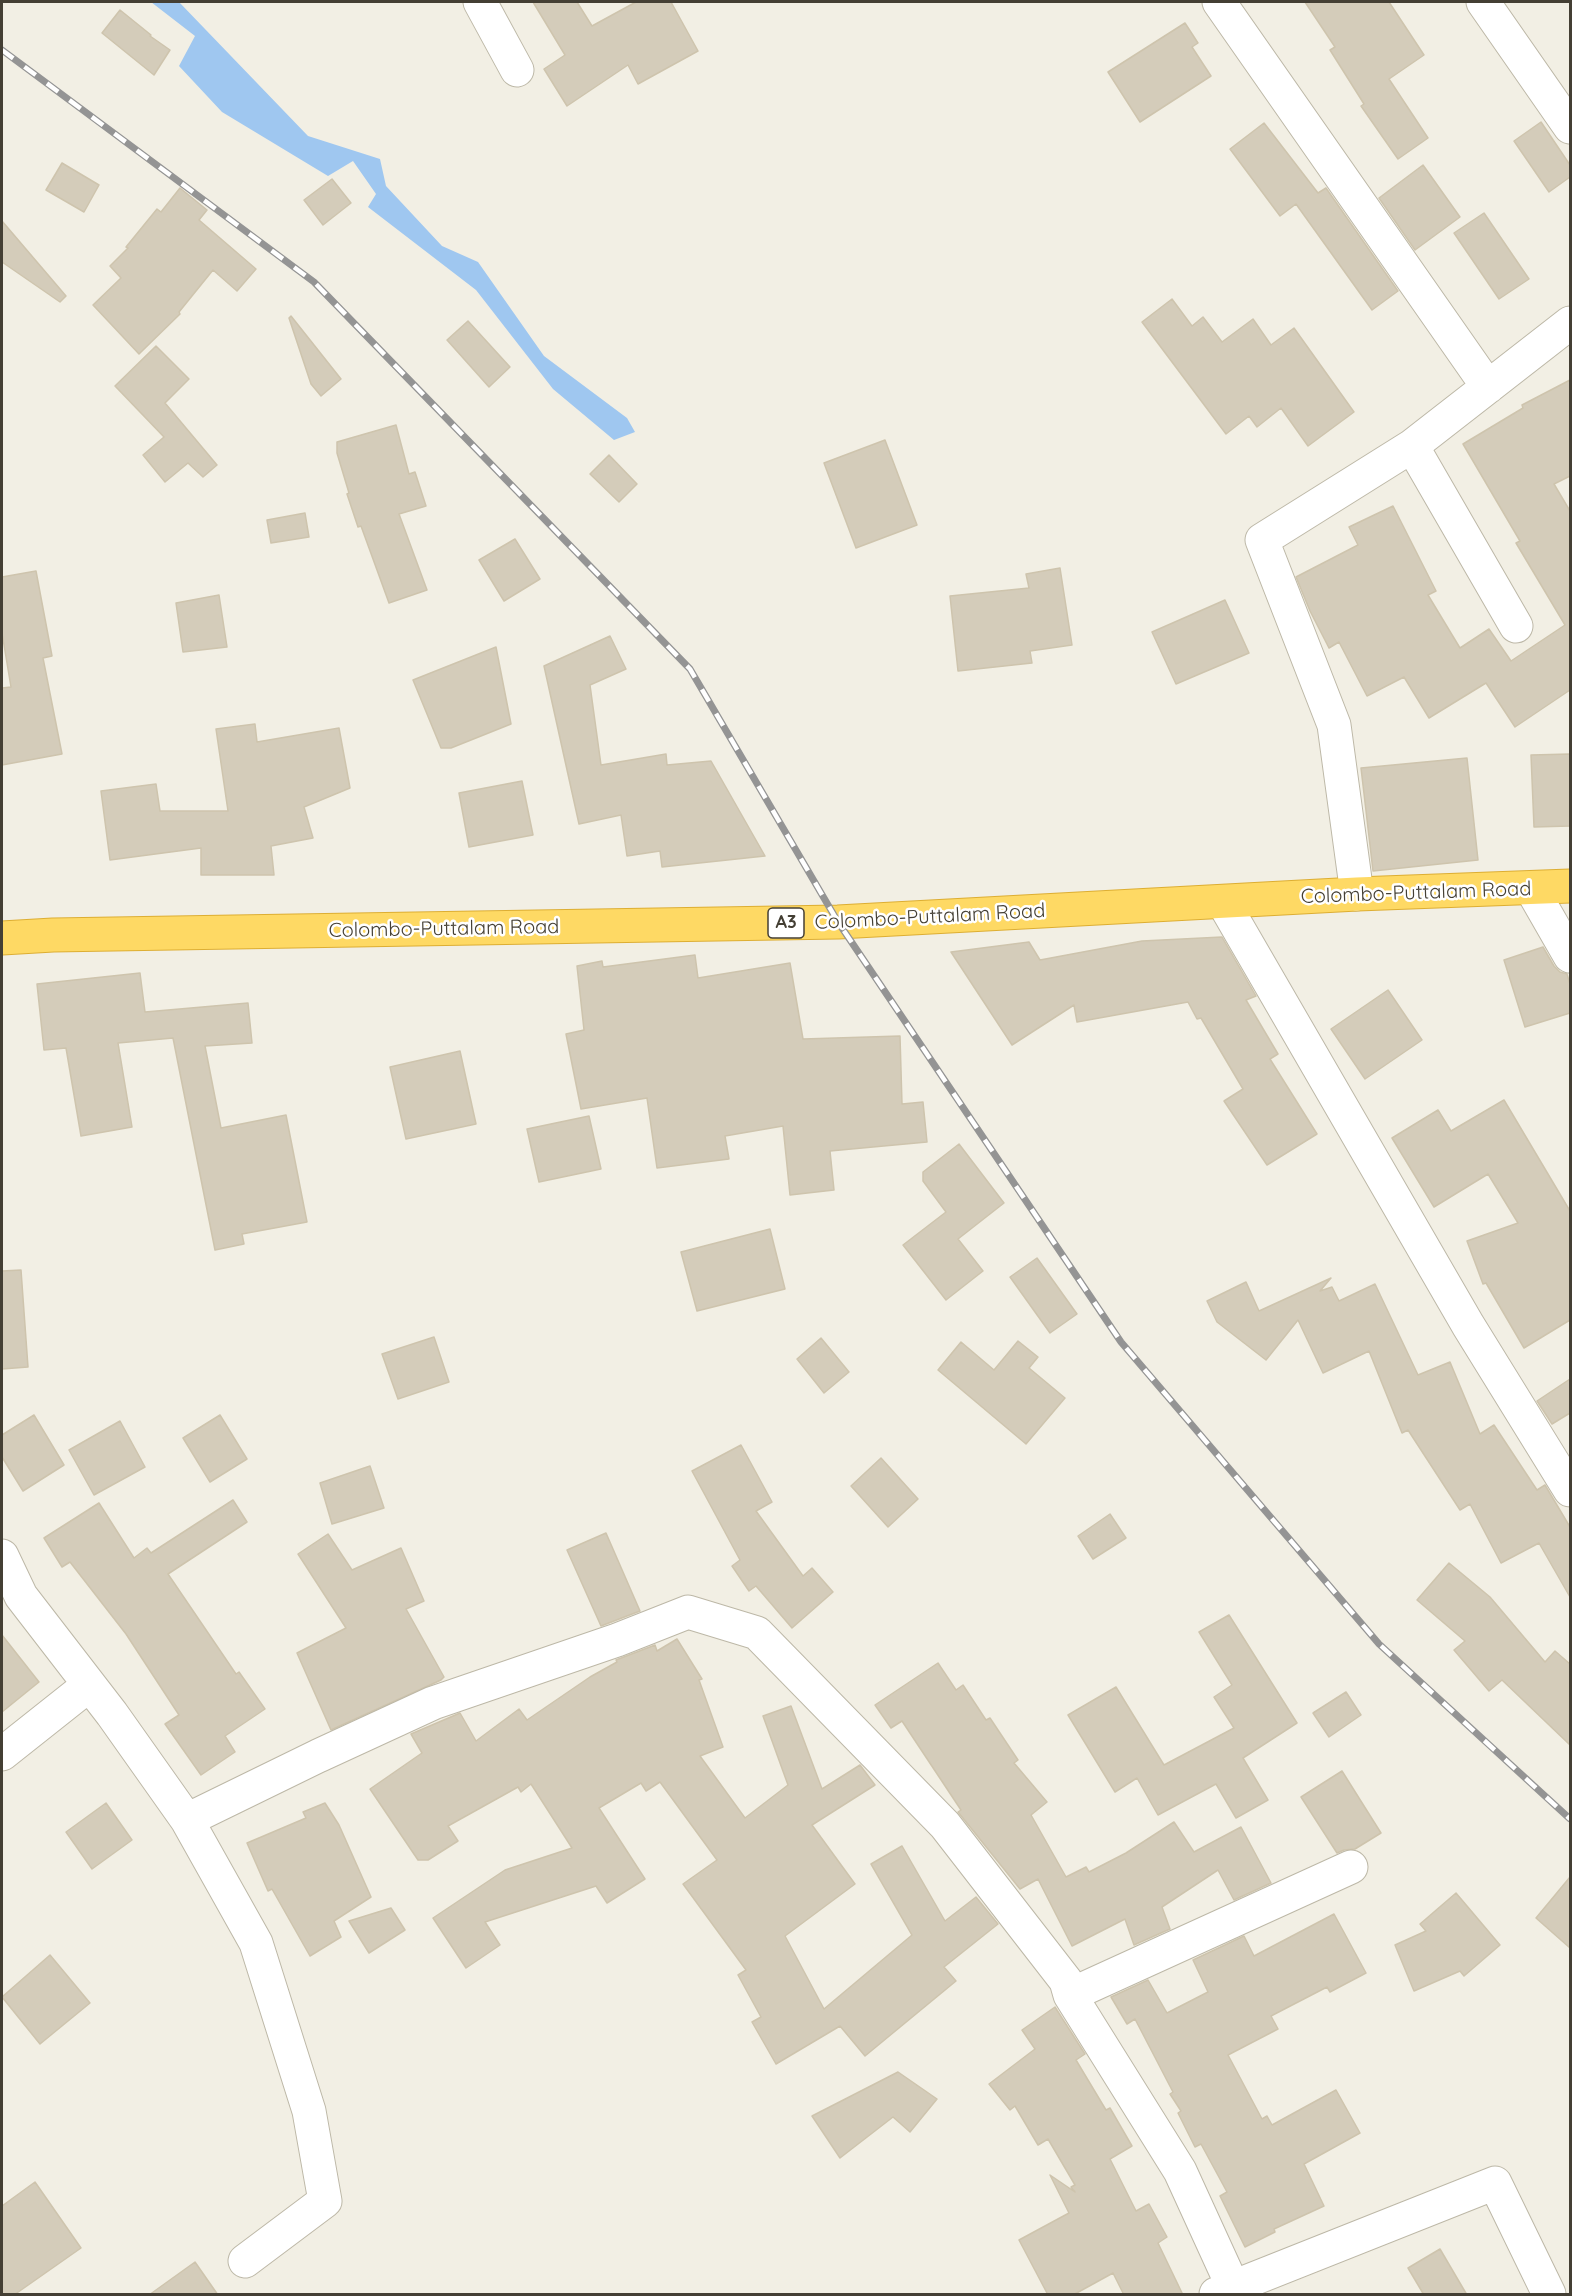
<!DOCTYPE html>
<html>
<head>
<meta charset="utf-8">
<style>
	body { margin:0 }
	#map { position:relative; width:1572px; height:2296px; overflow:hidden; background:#f2efe4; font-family:Quicksand,sans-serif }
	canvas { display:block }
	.frame { position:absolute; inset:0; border:3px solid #443f34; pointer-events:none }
</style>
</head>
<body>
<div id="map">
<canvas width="1572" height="2296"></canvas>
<div class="frame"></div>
</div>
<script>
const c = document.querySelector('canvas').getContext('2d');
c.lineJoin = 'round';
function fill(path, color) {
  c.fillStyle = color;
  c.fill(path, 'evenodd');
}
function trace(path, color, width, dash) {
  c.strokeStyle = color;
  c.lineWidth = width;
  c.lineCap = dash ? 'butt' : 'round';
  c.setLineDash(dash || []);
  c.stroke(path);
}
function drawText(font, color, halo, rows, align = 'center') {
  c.font = font + ' Quicksand,sans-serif';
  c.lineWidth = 5;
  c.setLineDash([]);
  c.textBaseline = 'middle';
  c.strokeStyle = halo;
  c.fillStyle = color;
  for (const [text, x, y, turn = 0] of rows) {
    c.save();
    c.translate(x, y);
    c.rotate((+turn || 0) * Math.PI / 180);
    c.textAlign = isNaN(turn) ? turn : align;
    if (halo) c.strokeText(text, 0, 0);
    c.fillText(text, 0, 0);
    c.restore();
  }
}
fill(new Path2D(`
	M 151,2 L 179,2 L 308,136 L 380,159 L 386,186 L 442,246 L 478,262 L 544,356 L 627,418 L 635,432 L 614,440 L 553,389 L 476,290 L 368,207 L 376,194 L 353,161 L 328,176 L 222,112 L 179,66 L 195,36 Z`), '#9fc7f0');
const building = new Path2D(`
	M 533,2 L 577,2 L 592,26 L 636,2 L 671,2 L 698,51 L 638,84 L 628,65 L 567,106 L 544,69 L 565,55 Z
	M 1305,2 L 1389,2 L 1424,55 L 1389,79 L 1428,138 L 1398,159 L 1361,106 L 1364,104 L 1330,50 L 1335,47 Z
	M 120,10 L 151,35 L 150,36 L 170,50 L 154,75 L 102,33 Z
	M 1185,23 L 1198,43 L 1192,47 L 1211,76 L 1140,122 L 1108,72 Z
	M 1541,122 L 1570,165 L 1570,177 L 1549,192 L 1514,141 Z
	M 1264,123 L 1318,193 L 1326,188 L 1398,291 L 1372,310 L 1296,204 L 1280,216 L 1230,149 Z
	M 62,163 L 99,185 L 84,212 L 46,190 Z
	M 1423,165 L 1460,217 L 1415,250 L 1379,198 Z
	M 332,179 L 351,203 L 323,225 L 304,200 Z
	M 180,188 L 207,210 L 199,220 L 256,269 L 237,291 L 213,270 L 179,312 L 180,314 L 139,354 L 93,305 L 121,278 L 110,266 L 128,248 L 126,247 L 157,209 L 161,212 Z
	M 1484,213 L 1529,279 L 1499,299 L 1454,233 Z
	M 2,221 L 66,296 L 60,302 L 2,262 Z
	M 1172,299 L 1192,326 L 1203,317 L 1222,342 L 1253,319 L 1271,345 L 1294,328 L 1354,412 L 1308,446 L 1281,408 L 1257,427 L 1249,416 L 1226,434 L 1142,322 Z
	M 291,316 L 341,379 L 321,396 L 311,384 L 289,318 Z
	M 468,321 L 510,367 L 489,387 L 447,340 Z
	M 156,346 L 189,379 L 165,403 L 217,465 L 203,477 L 188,463 L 165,482 L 143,455 L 164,437 L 115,386 Z
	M 1570,380 L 1570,476 L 1554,484 L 1570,511 L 1570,690 L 1515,727 L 1486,683 L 1429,718 L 1404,677 L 1367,696 L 1339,642 L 1329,648 L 1310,611 L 1296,577 L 1358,545 L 1349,527 L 1393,506 L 1436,591 L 1428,595 L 1460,648 L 1489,629 L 1511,661 L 1565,625 L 1516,543 L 1520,541 L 1463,444 L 1523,408 L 1522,405 Z
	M 396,425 L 409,474 L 415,472 L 426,506 L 399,514 L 427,590 L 389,603 L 361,526 L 358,527 L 347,494 L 349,493 L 337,453 L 337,442 Z
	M 885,440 L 917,525 L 856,548 L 824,463 Z
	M 609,455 L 637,484 L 619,502 L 590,474 Z
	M 305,513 L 309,537 L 271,543 L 267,520 Z
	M 515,539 L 540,579 L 504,601 L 479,560 Z
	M 1060,568 L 1072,645 L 1030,651 L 1032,663 L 958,671 L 950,596 L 1029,588 L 1026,574 Z
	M 36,571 L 52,656 L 43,658 L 62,754 L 2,765 L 2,688 L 11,687 L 2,633 L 2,577 Z
	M 219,595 L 227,647 L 183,652 L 176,603 Z
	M 1225,600 L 1249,653 L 1176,684 L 1152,632 Z
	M 610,636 L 626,669 L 590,685 L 601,765 L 666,754 L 667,765 L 711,761 L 765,856 L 662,867 L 660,851 L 627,856 L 621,815 L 579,824 L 544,666 Z
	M 496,647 L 511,724 L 451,748 L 441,748 L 413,680 Z
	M 255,724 L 257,742 L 339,728 L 350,788 L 304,807 L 313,838 L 271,846 L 274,875 L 201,875 L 201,848 L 110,860 L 101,791 L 156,784 L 160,811 L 228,811 L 216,729 Z
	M 1570,754 L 1570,826 L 1534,827 L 1531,755 Z
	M 1467,758 L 1478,860 L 1373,871 L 1361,768 Z
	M 522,781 L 533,835 L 469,847 L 459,793 Z
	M 1222,937 L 1256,996 L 1246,1000 L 1278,1054 L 1270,1059 L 1317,1134 L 1267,1165 L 1224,1101 L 1243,1089 L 1201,1018 L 1197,1019 L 1188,1002 L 1077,1022 L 1074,1005 L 1012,1045 L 951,952 L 1029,942 L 1040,960 L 1142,941 Z
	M 1543,947 L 1554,966 L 1560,972 L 1567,974 L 1570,984 L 1570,1013 L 1525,1027 L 1504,960 Z
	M 695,955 L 698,978 L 790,963 L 803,1039 L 900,1036 L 902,1104 L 923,1102 L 927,1142 L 830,1151 L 834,1190 L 790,1195 L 783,1126 L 725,1136 L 729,1159 L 657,1168 L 647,1098 L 581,1109 L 566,1034 L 584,1030 L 577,966 L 602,961 L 603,967 Z
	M 140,973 L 145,1012 L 248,1003 L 252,1043 L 205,1046 L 221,1128 L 286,1115 L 307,1222 L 242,1234 L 244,1244 L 215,1250 L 173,1038 L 118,1043 L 132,1127 L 81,1136 L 66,1048 L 44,1050 L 37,984 Z
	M 1388,990 L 1422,1040 L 1365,1079 L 1331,1029 Z
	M 460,1051 L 476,1124 L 406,1139 L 390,1067 Z
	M 1504,1100 L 1570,1211 L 1570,1320 L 1524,1348 L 1486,1283 L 1483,1284 L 1467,1241 L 1518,1223 L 1488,1174 L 1434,1207 L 1392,1138 L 1438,1110 L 1451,1131 Z
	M 589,1116 L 601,1169 L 539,1182 L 527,1129 Z
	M 959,1144 L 1004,1203 L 958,1239 L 983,1271 L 946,1300 L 903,1245 L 946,1212 L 923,1181 L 923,1172 Z
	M 770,1229 L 785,1289 L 697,1311 L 681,1252 Z
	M 1037,1258 L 1077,1314 L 1050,1333 L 1010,1277 Z
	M 21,1270 L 28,1367 L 2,1369 L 2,1271 Z
	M 1331,1278 L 1320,1291 L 1332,1287 L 1339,1301 L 1375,1284 L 1418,1375 L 1450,1362 L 1480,1434 L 1494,1425 L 1537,1490 L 1545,1485 L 1570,1527 L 1570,1597 L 1539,1543 L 1501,1563 L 1470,1504 L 1460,1510 L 1408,1430 L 1402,1433 L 1369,1351 L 1323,1373 L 1298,1320 L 1266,1360 L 1217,1322 L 1207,1301 L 1246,1282 L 1259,1311 Z
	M 434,1337 L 449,1382 L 398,1399 L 382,1354 Z
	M 821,1338 L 849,1372 L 824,1393 L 797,1359 Z
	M 1018,1341 L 1038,1357 L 1029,1368 L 1065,1398 L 1026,1444 L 938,1370 L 961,1342 L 994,1370 Z
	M 1570,1379 L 1570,1413 L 1552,1424 L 1537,1401 Z
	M 34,1415 L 64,1465 L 23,1491 L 2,1457 L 2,1435 Z
	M 220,1415 L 247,1459 L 210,1482 L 183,1438 Z
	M 120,1421 L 145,1467 L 94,1495 L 69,1450 Z
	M 741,1445 L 772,1502 L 756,1511 L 803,1576 L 812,1568 L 833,1592 L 792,1628 L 756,1586 L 749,1591 L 732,1566 L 740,1560 L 692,1471 Z
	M 881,1458 L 918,1499 L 888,1527 L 851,1486 Z
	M 370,1466 L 384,1508 L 332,1524 L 320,1483 Z
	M 233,1500 L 247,1522 L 168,1574 L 236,1674 L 239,1672 L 265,1709 L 225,1736 L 235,1752 L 201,1775 L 165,1724 L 179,1715 L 126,1634 L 70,1562 L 62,1567 L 44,1538 L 99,1503 L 134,1558 L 147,1548 L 151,1553 Z
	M 1110,1514 L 1126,1538 L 1093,1559 L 1078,1536 Z
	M 606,1533 L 640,1611 L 601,1626 L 567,1550 Z
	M 328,1534 L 352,1570 L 401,1548 L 424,1601 L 406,1609 L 444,1677 L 441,1680 L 331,1730 L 297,1653 L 346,1628 L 298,1554 Z
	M 1449,1563 L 1490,1597 L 1545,1662 L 1555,1651 L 1570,1664 L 1570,1745 L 1502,1680 L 1489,1691 L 1454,1650 L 1465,1641 L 1417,1600 Z
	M 1229,1615 L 1297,1723 L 1243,1758 L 1268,1800 L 1236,1818 L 1216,1784 L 1158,1815 L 1137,1778 L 1115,1792 L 1068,1715 L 1116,1687 L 1164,1765 L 1234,1728 L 1214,1697 L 1232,1685 L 1199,1632 Z
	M 2,1635 L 39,1682 L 2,1712 Z
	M 677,1639 L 702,1679 L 699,1680 L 723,1747 L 700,1756 L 745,1818 L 788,1785 L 763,1716 L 791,1706 L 822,1789 L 860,1765 L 875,1785 L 812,1825 L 855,1884 L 785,1936 L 824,2009 L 912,1935 L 871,1864 L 902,1846 L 945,1921 L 976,1897 L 998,1924 L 944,1967 L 956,1981 L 865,2056 L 840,2026 L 776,2064 L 752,2022 L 761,2017 L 738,1975 L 746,1970 L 683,1884 L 717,1860 L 660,1782 L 646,1791 L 641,1783 L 599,1808 L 645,1879 L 607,1903 L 596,1886 L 485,1922 L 500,1945 L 466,1968 L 433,1918 L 505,1870 L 572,1848 L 531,1784 L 521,1792 L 518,1787 L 448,1826 L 458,1841 L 428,1860 L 418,1860 L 370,1789 L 422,1753 L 411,1734 L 460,1713 L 476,1741 L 519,1709 L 527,1720 L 590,1677 L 617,1662 L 616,1660 L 655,1645 L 657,1651 Z
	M 938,1663 L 956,1690 L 963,1685 L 986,1720 L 990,1718 L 1018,1760 L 1014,1763 L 1047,1802 L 1031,1815 L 1066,1877 L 1086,1867 L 1089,1872 L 1126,1853 L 1174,1822 L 1194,1852 L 1241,1827 L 1271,1883 L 1234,1900 L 1218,1870 L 1162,1907 L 1170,1929 L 1134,1945 L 1125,1919 L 1072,1946 L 1038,1879 L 1020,1889 L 958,1812 L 961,1810 L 902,1721 L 891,1728 L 875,1705 Z
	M 1346,1692 L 1361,1715 L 1329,1737 L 1313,1713 Z
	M 1342,1771 L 1381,1833 L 1355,1849 L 1344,1850 L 1337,1853 L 1301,1797 Z
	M 106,1803 L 132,1840 L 92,1869 L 66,1832 Z
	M 325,1803 L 339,1825 L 371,1897 L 334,1921 L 341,1937 L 310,1956 L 272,1889 L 268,1891 L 247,1843 L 306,1818 L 303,1812 Z
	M 1570,1877 L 1570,1948 L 1536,1918 Z
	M 1456,1893 L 1500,1945 L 1464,1976 L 1460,1971 L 1414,1991 L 1395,1945 L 1426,1931 L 1420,1924 Z
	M 391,1908 L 405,1930 L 369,1953 L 349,1921 Z
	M 1334,1914 L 1366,1973 L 1330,1992 L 1327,1987 L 1271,2016 L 1278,2029 L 1228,2055 L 1262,2119 L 1267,2116 L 1272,2125 L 1336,2090 L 1360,2133 L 1304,2164 L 1324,2206 L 1274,2229 L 1275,2232 L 1245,2247 L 1220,2196 L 1227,2192 L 1201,2144 L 1195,2147 L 1178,2113 L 1181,2111 L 1170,2094 L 1173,2092 L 1135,2019 L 1127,2024 L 1111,1997 L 1148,1980 L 1167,2013 L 1208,1992 L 1193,1960 L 1244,1936 L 1254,1956 Z
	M 50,1955 L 90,2003 L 40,2044 L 2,1997 Z
	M 1055,2007 L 1085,2054 L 1076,2060 L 1106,2110 L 1110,2108 L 1132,2146 L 1110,2159 L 1136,2211 L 1149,2204 L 1167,2237 L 1158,2243 L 1183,2295 L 1124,2295 L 1113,2273 L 1073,2295 L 1048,2295 L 1019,2240 L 1069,2213 L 1050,2175 L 1075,2192 L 1071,2187 L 1075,2185 L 1048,2139 L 1038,2145 L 1015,2106 L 1010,2110 L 989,2084 L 1035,2049 L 1022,2030 Z
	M 898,2072 L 937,2099 L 910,2132 L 893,2117 L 840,2158 L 812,2116 Z
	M 35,2182 L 81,2248 L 14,2295 L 2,2295 L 2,2206 Z
	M 1440,2249 L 1467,2295 L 1424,2295 L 1408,2268 Z
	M 195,2262 L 218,2295 L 149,2295 Z`);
fill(building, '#d4ccba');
trace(building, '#cec4ad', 1.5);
const minor = new Path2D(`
	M 480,2 L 517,70
	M 1219,2 L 1488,387
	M 1483,2 L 1570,127
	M 1412,446 L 1516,626
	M 1531,888 L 1570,956
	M 1357,894 L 1334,725 L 1262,540 L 1412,446 L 1570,323
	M 1223,902 L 1468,1325 L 1570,1490
	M 2,1556 L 21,1596 L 112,1714 L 187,1820 L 256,1943 L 309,2111 L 325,2201 L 245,2261
	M 2,1754 L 89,1685
	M 187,1820 L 318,1756 L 433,1703 L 617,1640 L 688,1612 L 757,1633 L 945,1825 L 1066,1981 L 1070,1995 L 1180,2171 L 1233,2287 L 1216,2294
	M 1070,1995 L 1351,1867
	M 1233,2287 L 1495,2183 L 1549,2294`);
const highway = new Path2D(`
	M 2,938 L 53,935 L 838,922 L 1357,894 L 1570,886`);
trace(minor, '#bdb8a7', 35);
trace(highway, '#ddae33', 35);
trace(minor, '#fff', 33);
trace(highway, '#fed964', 33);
const rail = new Path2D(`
	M 2,50 L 314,282 L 690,669 L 838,922 L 1121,1342 L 1379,1644 L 1570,1819`);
trace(rail, '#949494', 7);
trace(rail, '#fff', 4.5, [14]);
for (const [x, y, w] of [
	[786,923,36]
]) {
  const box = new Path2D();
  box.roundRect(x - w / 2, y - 15, w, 30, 4.5);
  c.fillStyle = '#fff';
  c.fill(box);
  trace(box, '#443f34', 1.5);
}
drawText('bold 18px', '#443f34', null, [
	["A3",786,923]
]);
drawText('20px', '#443f34', '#fff', [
	["Colombo-Puttalam Road",1416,893,-2],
	["Colombo-Puttalam Road",930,917,-3],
	["Colombo-Puttalam Road",444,929,-1]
]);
</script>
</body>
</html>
